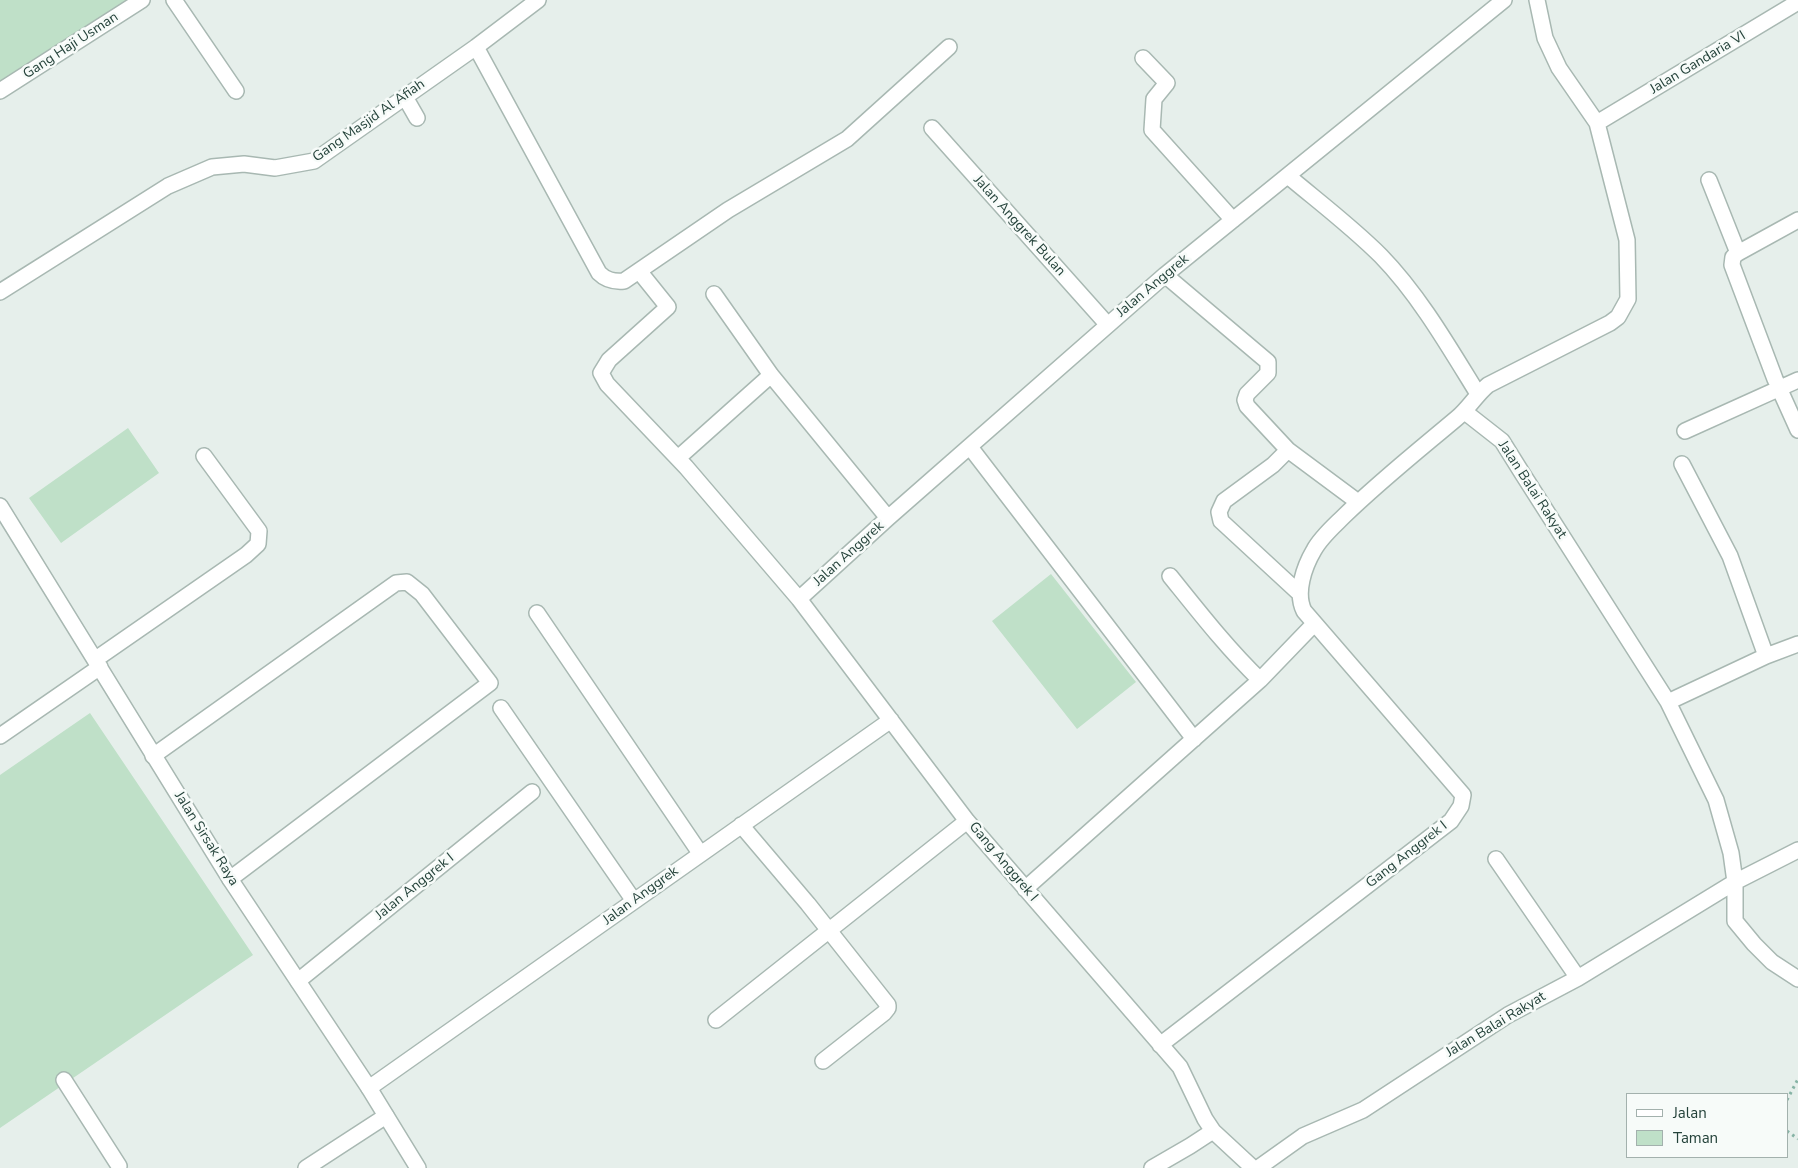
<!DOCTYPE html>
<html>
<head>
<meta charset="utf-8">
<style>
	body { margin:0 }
	#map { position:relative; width:1798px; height:1168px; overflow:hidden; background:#e6efeb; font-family:"Nunito Sans",sans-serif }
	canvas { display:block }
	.legend { position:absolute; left:1626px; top:1093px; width:162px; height:65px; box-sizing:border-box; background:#f7fbf9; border:1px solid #a3b1ad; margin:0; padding:6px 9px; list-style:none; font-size:15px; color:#24423a }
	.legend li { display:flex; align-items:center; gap:10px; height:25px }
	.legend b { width:25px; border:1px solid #a3b1ad }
</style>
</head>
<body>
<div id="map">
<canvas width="1798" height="1168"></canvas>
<ul class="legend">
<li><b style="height:6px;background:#fff"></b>Jalan</li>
<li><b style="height:14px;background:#bfe0c8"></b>Taman</li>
</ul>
</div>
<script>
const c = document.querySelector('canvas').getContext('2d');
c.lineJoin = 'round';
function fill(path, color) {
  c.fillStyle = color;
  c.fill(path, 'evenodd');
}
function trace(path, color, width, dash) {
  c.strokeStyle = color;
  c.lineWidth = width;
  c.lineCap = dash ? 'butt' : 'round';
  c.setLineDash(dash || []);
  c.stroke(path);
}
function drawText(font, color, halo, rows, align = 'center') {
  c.font = font + ' "Nunito Sans",sans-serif';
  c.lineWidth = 5;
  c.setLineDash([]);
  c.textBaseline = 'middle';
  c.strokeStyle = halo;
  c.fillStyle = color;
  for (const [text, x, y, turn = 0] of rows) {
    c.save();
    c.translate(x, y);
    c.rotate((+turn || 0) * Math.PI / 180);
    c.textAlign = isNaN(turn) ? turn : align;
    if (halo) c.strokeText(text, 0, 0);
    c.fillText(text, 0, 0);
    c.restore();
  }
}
fill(new Path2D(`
	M 0,0 L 132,0 L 0,85 Z
	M 128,428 L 159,473 L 61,543 L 29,498 Z
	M 1051,574 L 1136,682 L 1077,729 L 992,621 Z
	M 90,713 L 253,955 L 0,1128 L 0,775 Z`), '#bfe0c8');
const minor = new Path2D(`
	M 174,0 L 236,91
	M 476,47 L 599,273 C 606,280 613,282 624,281 L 728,210 L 847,139 L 949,47
	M 1143,58 L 1167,83 L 1154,99 L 1152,130 L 1233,220
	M 0,91 L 142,0
	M 405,97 L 417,118
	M 1597,123 L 1798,2
	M 932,128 L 1107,324
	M 1288,176 C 1319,202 1352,227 1381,256 C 1419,295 1449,347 1478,394
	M 1709,180 L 1738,253
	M 1798,220 L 1738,253 L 1733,257 L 1732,265 L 1775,379 L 1798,430
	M 639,271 L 668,307 L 609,360 L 601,373 L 607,384 L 686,467 L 799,599
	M 1165,275 L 1268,362 L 1268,373 L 1247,394 L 1245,400 L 1247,406 L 1288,450 L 1273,465 L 1224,501 L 1219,512 L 1221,521 L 1299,593
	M 0,292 L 168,186 L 212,167 L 244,164 L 275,168 L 314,161 L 476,47 L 538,0
	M 714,294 L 771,375 L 888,518
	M 1465,412 L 1502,441 L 1522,473 L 1668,702 L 1716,800 L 1731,853 L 1735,882 L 1735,921 L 1754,944 L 1772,962 L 1798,979
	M 1685,431 L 1798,380
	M 970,447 L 1194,739
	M 1288,450 L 1358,502
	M 678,458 L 771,375
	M 1682,464 L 1730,556 L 1766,656
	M 1170,576 C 1199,612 1227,648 1260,680 L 1314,624
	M 537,613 L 700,853
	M 96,659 L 246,555 L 258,544 L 259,531 L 204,456
	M 1668,702 L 1766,656 L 1798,644
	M 501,708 L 634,901
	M 153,756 L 396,583 L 407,582 L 422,594 L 490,683 L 230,879
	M 741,825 L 808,904 L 888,1005 L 888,1008 L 884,1013 L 823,1061
	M 1496,859 L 1578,978
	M 1025,889 L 1260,680
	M 298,981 L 532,792
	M 716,1020 L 967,821
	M 1160,1045 L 1451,821 L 1461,806 L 1463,795 L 1304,611 C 1295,593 1304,567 1314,550 C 1321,537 1334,526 1344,516 C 1380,481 1419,450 1457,418 C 1469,408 1476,395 1488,385 L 1610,323 L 1618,317 L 1628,299 L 1627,240 L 1597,123 L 1559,68 L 1545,38 L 1537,0
	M 64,1080 L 119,1166
	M 369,1088 L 891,720
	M 1213,1131 L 1205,1119 L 1180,1067 L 967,821 L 799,599 L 888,518 L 1165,275 L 1504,0
	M 306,1168 L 386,1116
	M 1152,1168 L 1190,1146 L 1213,1131 L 1253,1168
	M 1258,1168 L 1303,1136 L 1363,1110 L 1508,1015 L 1578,978 L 1735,882 L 1798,850`);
const tertiary = new Path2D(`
	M 0,506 L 230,879 L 369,1088 L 418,1168
	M 0,736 L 100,667`);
trace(minor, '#a8b8b2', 18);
trace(tertiary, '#a8b8b2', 18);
trace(new Path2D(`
	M 1787,1100 L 1798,1079
	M 1787,1131 L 1798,1139`), '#86b3a5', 3, [2.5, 4]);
trace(minor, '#fff', 15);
trace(tertiary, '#fff', 15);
drawText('14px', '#24423a', '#f7fbf9', [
	["Gang Haji Usman",71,46,-33],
	["Jalan Gandaria VI",1698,63,-31],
	["Gang Masjid Al Afiah",369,121,-35],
	["Jalan Anggrek Bulan",1019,226,48],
	["Jalan Anggrek",1153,286,-40],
	["Jalan Balai Rakyat",1532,490,57],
	["Jalan Anggrek",849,554,-42],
	["Jalan Sirsak Raya",206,839,58],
	["Gang Anggrek I",1407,855,-38],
	["Gang Anggrek I",1003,862,50],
	["Jalan Anggrek I",415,887,-39],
	["Jalan Anggrek",641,896,-36],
	["Jalan Balai Rakyat",1496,1025,-31]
]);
</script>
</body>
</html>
